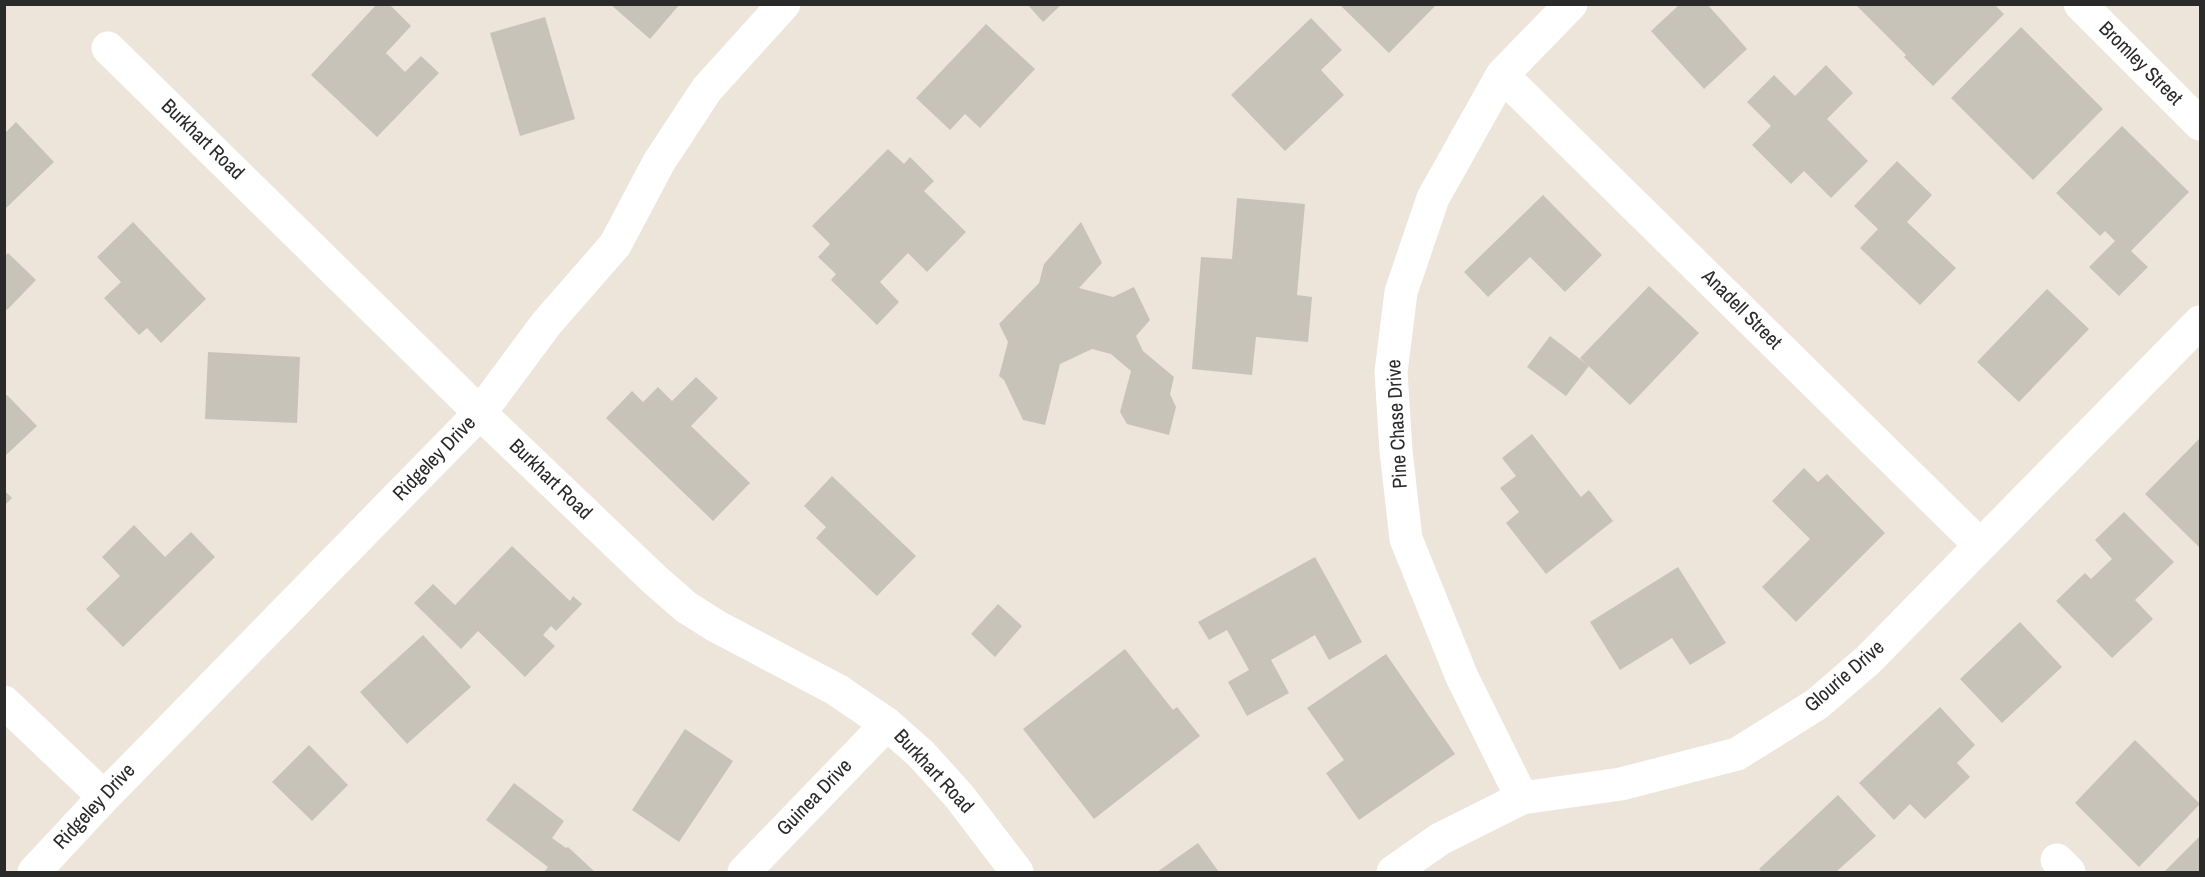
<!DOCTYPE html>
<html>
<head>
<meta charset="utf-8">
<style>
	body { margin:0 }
	#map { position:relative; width:2205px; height:877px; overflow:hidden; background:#ede4da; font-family:"Archivo Narrow",sans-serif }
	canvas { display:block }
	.frame { position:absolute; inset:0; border:6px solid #2a2a2a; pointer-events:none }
</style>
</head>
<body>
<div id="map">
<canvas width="2205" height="877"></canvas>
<div class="frame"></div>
</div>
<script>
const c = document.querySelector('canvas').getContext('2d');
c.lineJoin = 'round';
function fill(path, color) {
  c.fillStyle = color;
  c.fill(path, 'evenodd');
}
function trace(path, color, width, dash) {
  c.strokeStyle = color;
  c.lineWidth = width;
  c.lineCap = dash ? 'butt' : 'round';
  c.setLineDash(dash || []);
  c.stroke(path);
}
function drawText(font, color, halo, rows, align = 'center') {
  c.font = font + ' "Archivo Narrow",sans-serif';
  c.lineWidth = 6;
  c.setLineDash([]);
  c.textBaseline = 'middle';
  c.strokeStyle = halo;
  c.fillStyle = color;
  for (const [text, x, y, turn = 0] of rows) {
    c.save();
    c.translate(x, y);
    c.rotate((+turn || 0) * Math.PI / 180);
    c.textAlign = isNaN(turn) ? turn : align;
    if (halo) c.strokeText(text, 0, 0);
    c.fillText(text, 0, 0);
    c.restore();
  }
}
fill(new Path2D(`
	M 377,4 L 389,4 L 411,26 L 386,53 L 405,72 L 421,56 L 439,73 L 377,137 L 311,75 Z
	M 610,4 L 680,4 L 650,39 Z
	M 1027,4 L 1062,4 L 1043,22 Z
	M 1339,4 L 1437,4 L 1389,53 Z
	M 1680,4 L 1707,4 L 1747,49 L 1704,89 L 1651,31 Z
	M 1855,4 L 1994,4 L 2004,14 L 1933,86 L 1904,57 L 1906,55 Z
	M 545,17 L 575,119 L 520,136 L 490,33 Z
	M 1311,18 L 1342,50 L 1321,70 L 1344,95 L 1285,151 L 1231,95 Z
	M 986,24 L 1035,69 L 980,128 L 965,114 L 950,130 L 916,98 Z
	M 2021,27 L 2103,109 L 2033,180 L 1951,98 Z
	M 1826,65 L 1853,93 L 1827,119 L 1868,161 L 1831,198 L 1804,171 L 1791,184 L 1752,145 L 1771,126 L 1747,102 L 1774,75 L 1795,96 Z
	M 16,122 L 54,162 L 5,209 L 5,133 Z
	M 2122,126 L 2189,192 L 2131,251 L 2148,267 L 2119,296 L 2089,267 L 2115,241 L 2105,231 L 2100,236 L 2056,193 Z
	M 888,149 L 904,164 L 910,157 L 934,181 L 924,191 L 966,232 L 927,272 L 908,253 L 880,282 L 899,302 L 877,325 L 831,280 L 836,274 L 818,257 L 830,244 L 812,226 Z
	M 1897,161 L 1932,195 L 1907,222 L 1956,268 L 1920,305 L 1860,248 L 1878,229 L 1854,206 Z
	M 1543,195 L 1602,255 L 1565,292 L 1530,257 L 1488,297 L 1464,272 Z
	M 1237,198 L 1305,204 L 1297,295 L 1312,297 L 1308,342 L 1256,337 L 1252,375 L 1192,369 L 1201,257 L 1232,259 Z
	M 133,222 L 206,299 L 161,343 L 147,328 L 139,335 L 104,298 L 121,282 L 97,257 Z
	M 1081,222 L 1102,263 L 1079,288 L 1113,297 L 1134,287 L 1150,320 L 1136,336 L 1143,351 L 1174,377 L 1170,394 L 1176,407 L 1169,435 L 1127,424 L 1120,412 L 1131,371 L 1111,354 L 1092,349 L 1060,364 L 1045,425 L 1023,420 L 1004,380 L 999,376 L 1008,342 L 999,324 L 1039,283 L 1044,264 Z
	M 8,253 L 36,280 L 7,310 L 4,308 L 4,257 Z
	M 1649,286 L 1699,333 L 1630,405 L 1580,358 Z
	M 2047,289 L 2089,329 L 2019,402 L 1977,362 Z
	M 1550,336 L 1589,366 L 1566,396 L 1527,367 Z
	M 208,352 L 300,357 L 297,423 L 205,419 Z
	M 696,377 L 718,398 L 691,426 L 750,483 L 713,521 L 606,418 L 632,391 L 643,402 L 658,387 L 672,401 Z
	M 7,395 L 37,426 L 4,457 L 4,397 Z
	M 1532,434 L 1581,497 L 1589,490 L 1613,521 L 1546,574 L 1506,523 L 1519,512 L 1500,488 L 1516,476 L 1502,458 Z
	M 2200,438 L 2200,548 L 2145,494 Z
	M 1804,468 L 1818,482 L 1827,474 L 1885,533 L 1796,622 L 1762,587 L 1810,539 L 1772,501 Z
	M 832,476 L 916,556 L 877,596 L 816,538 L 826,527 L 804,506 Z
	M 4,490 L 12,498 L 4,506 Z
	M 2124,512 L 2174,562 L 2135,600 L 2153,619 L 2112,658 L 2056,601 L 2085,573 L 2091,579 L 2112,559 L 2095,540 Z
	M 134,525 L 165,557 L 191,532 L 215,557 L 123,647 L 86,609 L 120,576 L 102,557 Z
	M 512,546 L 570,601 L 573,596 L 582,604 L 556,631 L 551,626 L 543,635 L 555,646 L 525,677 L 478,631 L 461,649 L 414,603 L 433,584 L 455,605 Z
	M 1315,557 L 1362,642 L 1329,660 L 1315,635 L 1271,660 L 1289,693 L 1247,716 L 1228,682 L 1249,670 L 1227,630 L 1209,640 L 1198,622 Z
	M 1678,567 L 1726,643 L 1690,665 L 1672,638 L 1620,670 L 1590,622 Z
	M 998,604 L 1022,626 L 995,657 L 971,634 Z
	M 2020,622 L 2062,667 L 2002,723 L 1960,679 Z
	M 423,635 L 471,687 L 407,744 L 360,692 Z
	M 1125,649 L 1173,710 L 1177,707 L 1200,736 L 1094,819 L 1023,729 Z
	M 1386,654 L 1455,754 L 1359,820 L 1326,773 L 1344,760 L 1307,708 Z
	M 1940,707 L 1975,745 L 1957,763 L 1970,777 L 1925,819 L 1910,804 L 1894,820 L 1859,783 Z
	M 685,729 L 733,761 L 679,842 L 632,810 Z
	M 2135,740 L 2200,804 L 2139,867 L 2075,803 Z
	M 309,745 L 348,785 L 312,821 L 272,782 Z
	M 514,783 L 564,821 L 552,838 L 566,848 L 568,847 L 595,872 L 544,872 L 548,867 L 486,820 Z
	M 1838,795 L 1876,836 L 1836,872 L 1762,872 L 1759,869 Z
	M 2200,836 L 2200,872 L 2164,872 Z
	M 1198,843 L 1219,872 L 1157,872 Z`), '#c8c3b9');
trace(new Path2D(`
	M 2080,4 L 2200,124
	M 108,48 L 480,413 L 655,580 L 686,607 L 716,626 L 837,690 L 887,724 L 921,754 L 959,796 L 1017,872
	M 1502,75 L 1980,545
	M 4,702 L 104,797
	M 1522,798 L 1462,677 L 1406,539 L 1396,451 L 1391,372 L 1401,292 L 1433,198 L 1502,75 L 1571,4
	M 2057,860 L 2069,872
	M 34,872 L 104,797 L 480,413 L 546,324 L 615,245 L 659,162 L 707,89 L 784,4
	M 744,872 L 887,724
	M 1393,872 L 1440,839 L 1522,798 L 1621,784 L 1737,754 L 1817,704 L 1868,660 L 2200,322`), '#fff', 33);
drawText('20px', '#2a2a2a', '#fff', [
	["Bromley Street",2140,64,45],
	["Burkhart Road",202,140,44],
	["Anadell Street",1741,310,45],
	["Pine Chase Drive",1398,424,-93],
	["Ridgeley Drive",435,459,-46],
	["Burkhart Road",550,480,44],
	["Glourie Drive",1845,677,-41],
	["Burkhart Road",933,772,47],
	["Guinea Drive",815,798,-46],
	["Ridgeley Drive",95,807,-47]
]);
</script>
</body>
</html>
